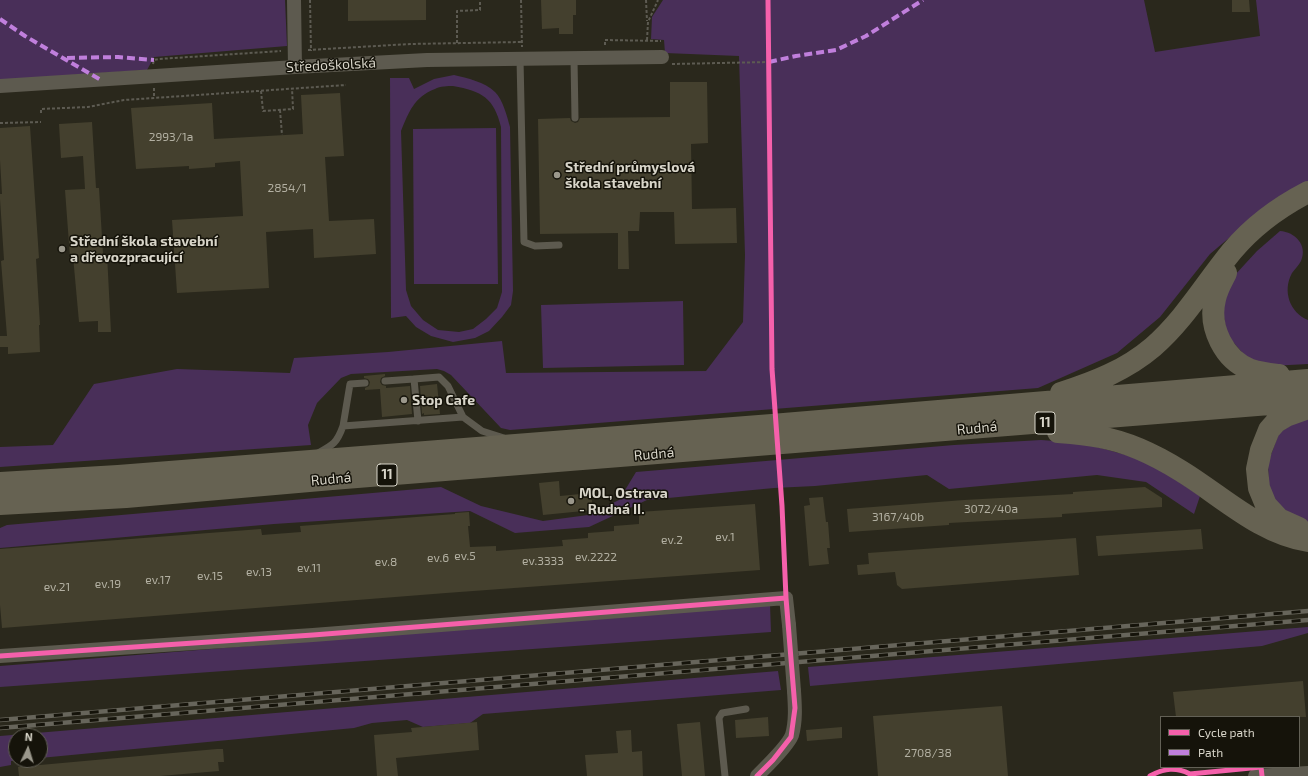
<!DOCTYPE html>
<html>
<head>
<meta charset="utf-8">
<style>
	body { margin:0 }
	#map { position:relative; width:1308px; height:776px; overflow:hidden; background:#2a281c; font-family:"Exo 2",sans-serif }
	canvas { display:block }
	.legend { position:absolute; left:1160px; top:716px; width:140px; height:52px; box-sizing:border-box; background:#15130a; border:1px solid #636156; margin:0; padding:5px 7px; list-style:none; font-size:12px; color:#d8d5c9 }
	.legend li { display:flex; align-items:center; gap:8px; height:20px }
	.legend b { width:20px; border:1px solid #636156 }
	.north { position:absolute; left:8px; top:728px; width:40px; height:40px; box-sizing:border-box; background:#15130a; border:1px solid #636156; border-radius:50%; rotate:4deg; font-size:11px; font-weight:700; line-height:16px; text-align:center; color:#d8d5c9 }
	.north::after { content:''; display:block; margin:auto; width:14px; height:18px; background:#9b988c; clip-path:polygon(50% 0,100% 100%,50% 72%,0 100%) }
</style>
</head>
<body>
<div id="map">
<canvas width="1308" height="776"></canvas>
<ul class="legend">
<li><b style="height:5px;background:#f560ab"></b>Cycle path</li>
<li><b style="height:5px;background:#c07fdc"></b>Path</li>
</ul>
<div class="north">N</div>
</div>
<script>
const c = document.querySelector('canvas').getContext('2d');
c.lineJoin = 'round';
function fill(path, color) {
  c.fillStyle = color;
  c.fill(path, 'evenodd');
}
function trace(path, color, width, dash) {
  c.strokeStyle = color;
  c.lineWidth = width;
  c.lineCap = dash ? 'butt' : 'round';
  c.setLineDash(dash || []);
  c.stroke(path);
}
function drawText(font, color, halo, rows, align = 'center') {
  c.font = font + ' "Exo 2",sans-serif';
  c.lineWidth = 3;
  c.setLineDash([]);
  c.textBaseline = 'middle';
  c.strokeStyle = halo;
  c.fillStyle = color;
  for (const [text, x, y, turn = 0] of rows) {
    c.save();
    c.translate(x, y);
    c.rotate((+turn || 0) * Math.PI / 180);
    c.textAlign = isNaN(turn) ? turn : align;
    if (halo) c.strokeText(text, 0, 0);
    c.fillText(text, 0, 0);
    c.restore();
  }
}
fill(new Path2D(`
	M 0,0 L 285,0 L 287,46 L 154,57 L 147,70 L 0,80 Z
	M 663,0 L 1144,0 L 1155,52 L 1260,36 L 1256,0 L 1308,0 L 1308,183 L 1262,210 L 1210,254 L 1160,317 L 1117,353 L 1038,388 L 510,430 L 501,428 L 451,375 L 444,371 L 437,369 L 351,374 L 341,378 L 317,403 L 308,425 L 311,445 L 0,467 L 0,447 L 53,445 L 94,384 L 177,369 L 290,373 L 294,358 L 388,352 L 502,341 L 506,373 L 706,371 L 743,322 L 745,255 L 739,56 L 665,53 L 664,40 L 651,39 L 652,17 Z
	M 454,75 C 467,78 485,82 495,92 C 503,100 507,116 510,127 L 513,291 L 511,305 L 502,317 L 489,331 L 475,338 L 453,342 L 431,336 L 416,327 L 406,316 L 391,318 L 390,78 L 409,78 L 414,89 L 434,79 ZM 453,86 C 482,91 494,98 501,127 L 502,292 L 497,308 L 486,319 L 473,329 L 459,332 L 438,330 L 423,320 L 411,306 L 406,290 L 401,131 C 409,112 414,97 435,89 C 440,86 448,86 453,86 Z
	M 496,128 L 498,284 L 414,284 L 413,129 Z
	M 1280,231 C 1295,232 1308,245 1301,261 C 1299,265 1295,269 1292,273 C 1282,291 1290,313 1308,320 L 1308,364 L 1270,366 L 1246,357 L 1227,335 L 1222,306 L 1234,276 L 1257,251 Z
	M 683,301 L 684,365 L 543,368 L 541,305 Z
	M 1308,419 L 1308,523 L 1280,508 L 1269,491 L 1268,463 L 1279,433 L 1297,421 Z
	M 1041,440 L 1083,443 L 1126,455 L 1154,465 L 1200,496 L 1194,514 L 1146,482 L 1097,475 L 949,489 L 927,475 L 815,486 L 774,488 L 647,500 L 589,527 L 515,533 L 470,511 L 274,524 L 0,548 L 0,528 L 7,525 L 441,487 L 481,506 L 543,521 L 588,515 L 619,500 L 636,472 L 954,445 Z
	M 770,604 L 771,632 L 0,687 L 0,666 Z
	M 1308,627 L 1308,633 L 1262,646 L 810,686 L 808,667 Z
	M 778,671 L 781,690 L 483,714 L 470,723 L 423,727 L 407,720 L 372,723 L 354,728 L 40,758 L 40,736 L 16,736 L 16,760 L 21,760 L 11,761 L 11,765 L 0,767 L 0,736 Z`), '#492f59');
fill(new Path2D(`
	M 348,0 L 426,0 L 426,20 L 348,21 Z
	M 541,0 L 576,0 L 576,15 L 573,15 L 573,34 L 559,34 L 559,28 L 542,29 Z
	M 1232,0 L 1249,0 L 1250,12 L 1232,12 Z
	M 670,82 L 707,82 L 708,143 L 691,144 L 692,209 L 736,208 L 737,243 L 675,244 L 674,212 L 640,212 L 639,231 L 628,231 L 629,269 L 618,269 L 618,233 L 540,234 L 538,119 L 570,118 L 571,121 L 575,123 L 578,122 L 580,118 L 670,117 Z
	M 340,93 L 344,156 L 325,157 L 329,221 L 374,219 L 376,254 L 314,258 L 313,229 L 266,232 L 269,288 L 177,293 L 172,220 L 243,216 L 240,161 L 215,163 L 215,167 L 189,169 L 189,166 L 136,169 L 131,108 L 212,103 L 214,139 L 303,134 L 301,95 Z
	M 92,122 L 96,188 L 99,188 L 103,254 L 107,254 L 111,332 L 98,332 L 98,321 L 79,322 L 73,256 L 70,257 L 65,190 L 85,189 L 83,156 L 61,158 L 59,124 Z
	M 30,126 L 39,258 L 36,259 L 40,325 L 39,325 L 40,352 L 8,354 L 8,347 L 0,347 L 0,336 L 7,336 L 1,261 L 4,260 L 0,199 L 0,194 L 2,194 L 0,160 L 0,128 Z
	M 385,374 L 385,376 L 381,378 L 380,382 L 382,385 L 386,386 L 386,388 L 410,386 L 412,414 L 382,417 L 380,389 L 365,390 L 365,388 L 369,386 L 370,382 L 368,379 L 364,378 L 364,376 Z
	M 437,384 L 440,414 L 424,415 L 424,413 L 422,414 L 420,386 Z
	M 559,481 L 560,496 L 591,493 L 593,510 L 543,515 L 539,483 Z
	M 1145,487 L 1162,498 L 1162,507 L 1062,514 L 1062,517 L 949,523 L 949,525 L 849,532 L 847,509 L 964,500 L 1073,494 L 1073,492 Z
	M 823,497 L 826,522 L 828,522 L 830,548 L 827,548 L 829,564 L 809,566 L 804,506 L 810,505 L 809,498 Z
	M 755,504 L 760,570 L 446,593 L 2,628 L 0,605 L 0,549 L 261,529 L 262,535 L 301,532 L 300,526 L 455,514 L 455,513 L 469,512 L 470,526 L 468,526 L 470,547 L 496,546 L 496,551 L 563,546 L 562,540 L 588,538 L 588,533 L 614,531 L 614,526 L 639,524 L 639,512 Z
	M 1201,529 L 1203,549 L 1098,556 L 1096,536 Z
	M 1076,538 L 1079,575 L 902,589 L 897,585 L 895,572 L 858,575 L 857,565 L 869,564 L 868,553 Z
	M 1303,681 L 1306,717 L 1176,717 L 1173,692 Z
	M 1002,706 L 1008,776 L 878,776 L 873,716 Z
	M 768,717 L 769,736 L 736,738 L 735,720 Z
	M 477,722 L 479,750 L 396,758 L 398,776 L 377,776 L 374,735 L 412,732 L 411,728 Z
	M 700,722 L 705,776 L 682,776 L 677,724 Z
	M 842,727 L 842,738 L 807,741 L 806,730 Z
	M 631,730 L 632,752 L 642,751 L 643,776 L 587,776 L 585,755 L 618,753 L 616,731 Z
	M 217,749 L 223,749 L 224,762 L 218,762 L 219,771 L 160,776 L 19,776 L 18,767 Z`), '#44402e');
trace(new Path2D(`
	M 310,0 L 311,51
	M 521,0 L 522,47
	M 646,0 L 647,21
	M 647,40 L 648,22 L 658,0
	M 457,43 L 457,11 L 480,10 L 480,0
	M 605,45 L 605,40 L 661,41
	M 308,50 L 410,44 L 521,42
	M 153,64 L 154,60 L 159,59 L 281,51
	M 672,64 L 769,62
	M 154,88 L 154,97
	M 261,91 L 263,111 L 293,109 L 292,88
	M 280,110 L 282,135
	M 41,113 L 41,109 L 88,107 L 124,100 L 346,85
	M 0,123 L 41,122`), '#5d5b52', 2, [3, 2]);
trace(new Path2D(`
	M 520,59 L 524,242 L 535,246 L 559,245
	M 574,59 L 575,118
	M 385,381 L 414,379
	M 418,421 L 414,379 L 439,377 L 448,386 L 463,417
	M 343,426 L 350,384 L 365,383
	M 318,453 C 333,445 337,443 343,426 L 463,417 L 482,431 L 504,438
	M 725,776 L 719,718 L 722,713 L 746,709`), '#5d5a4f', 7);
trace(new Path2D(`
	M 294,0 L 295,67
	M 0,86 L 295,67 L 427,60 L 662,57
	M 0,656 L 313,635 L 786,598 L 789,625
	M 757,776 C 765,768 788,746 792,735 C 796,721 795,706 794,691
	M 1255,776 L 1308,773`), '#5d5a4f', 14);
trace(new Path2D(`
	M 1226,273 C 1222,281 1217,289 1215,299 C 1208,327 1224,360 1251,370 C 1260,373 1270,374 1279,375
	M 1061,393 C 1095,382 1126,370 1153,347 C 1185,319 1205,284 1232,251 C 1253,226 1279,207 1308,192
	M 1058,432 C 1072,433 1086,434 1100,437 C 1128,442 1157,456 1181,471 C 1222,496 1259,533 1308,541
	M 0,483 L 118,476 L 772,425 L 1308,380
	M 0,504 L 126,497 L 332,479 L 1308,401
	M 1299,528 L 1279,519 L 1266,505 L 1259,488 L 1257,469 L 1261,450 L 1269,430 L 1276,422 L 1286,416 L 1308,408`), '#666252', 22);
const rail = new Path2D(`
	M 0,720 L 1308,611
	M 0,728 L 1308,620`);
trace(rail, '#67655b', 4.5);
trace(rail, '#15130a', 3, [9]);
trace(new Path2D(`
	M 789,625 L 794,691`), '#5d5a4f', 14);
trace(new Path2D(`
	M 0,19 L 25,36 L 101,80
	M 67,58 L 118,57 L 154,60
	M 769,62 L 796,56 L 836,50 L 866,36 L 923,0`), '#c07fdc', 4, [8, 4]);
trace(new Path2D(`
	M 0,656 L 313,635 L 786,598
	M 757,776 L 773,760 L 791,737 L 795,708 L 786,598 L 782,506 L 772,369 L 768,0
	M 1150,776 C 1164,768 1176,767 1190,774 L 1261,767 L 1262,776`), '#f560ab', 5);
for (const [x, y, r, color] of [
	[557,175,4,"#9b988c"],
	[62,249,4,"#9b988c"],
	[404,400,4,"#9b988c"],
	[571,501,4,"#9b988c"]
]) {
  const dot = new Path2D();
  dot.arc(x, y, r, 0, 2 * Math.PI);
  c.fillStyle = color;
  c.fill(dot);
  trace(dot, '#15130a', 1.5);
}
drawText('12px', '#b3b0a2', null, [
	["2993/1a",171,137],
	["2854/1",287,188],
	["3072/40a",991,509],
	["3167/40b",898,517],
	["ev.1",725,537],
	["ev.2",672,540],
	["ev.5",465,556],
	["ev.2222",596,557],
	["ev.6",438,558],
	["ev.3333",543,561],
	["ev.8",386,562],
	["ev.11",309,568],
	["ev.13",259,572],
	["ev.15",210,576],
	["ev.17",158,580],
	["ev.19",108,584],
	["ev.21",57,587],
	["2708/38",928,753]
]);
for (const [x, y, w] of [
	[1045,423,20],
	[387,475,20]
]) {
  const box = new Path2D();
  box.roundRect(x - w / 2, y - 11, w, 22, 3);
  c.fillStyle = '#15130a';
  c.fill(box);
  trace(box, '#d8d5c9', 1);
}
drawText('bold 13px', '#d8d5c9', null, [
	["11",1045,423],
	["11",387,475]
]);
drawText('14px', '#d8d5c9', '#15130a', [
	["Středoškolská",331,65,-3],
	["Rudná",977,428,-5],
	["Rudná",654,454,-5],
	["Rudná",331,479,-5]
]);
drawText('bold 14px', '#d8d5c9', '#15130a', [
	["Střední průmyslová",565,167],
	["škola stavební",565,183],
	["Střední škola stavební",70,241],
	["a dřevozpracující",70,257],
	["Stop Cafe",412,400],
	["MOL, Ostrava",579,493],
	["- Rudná II.",579,509]
], 'left');
</script>
</body>
</html>
